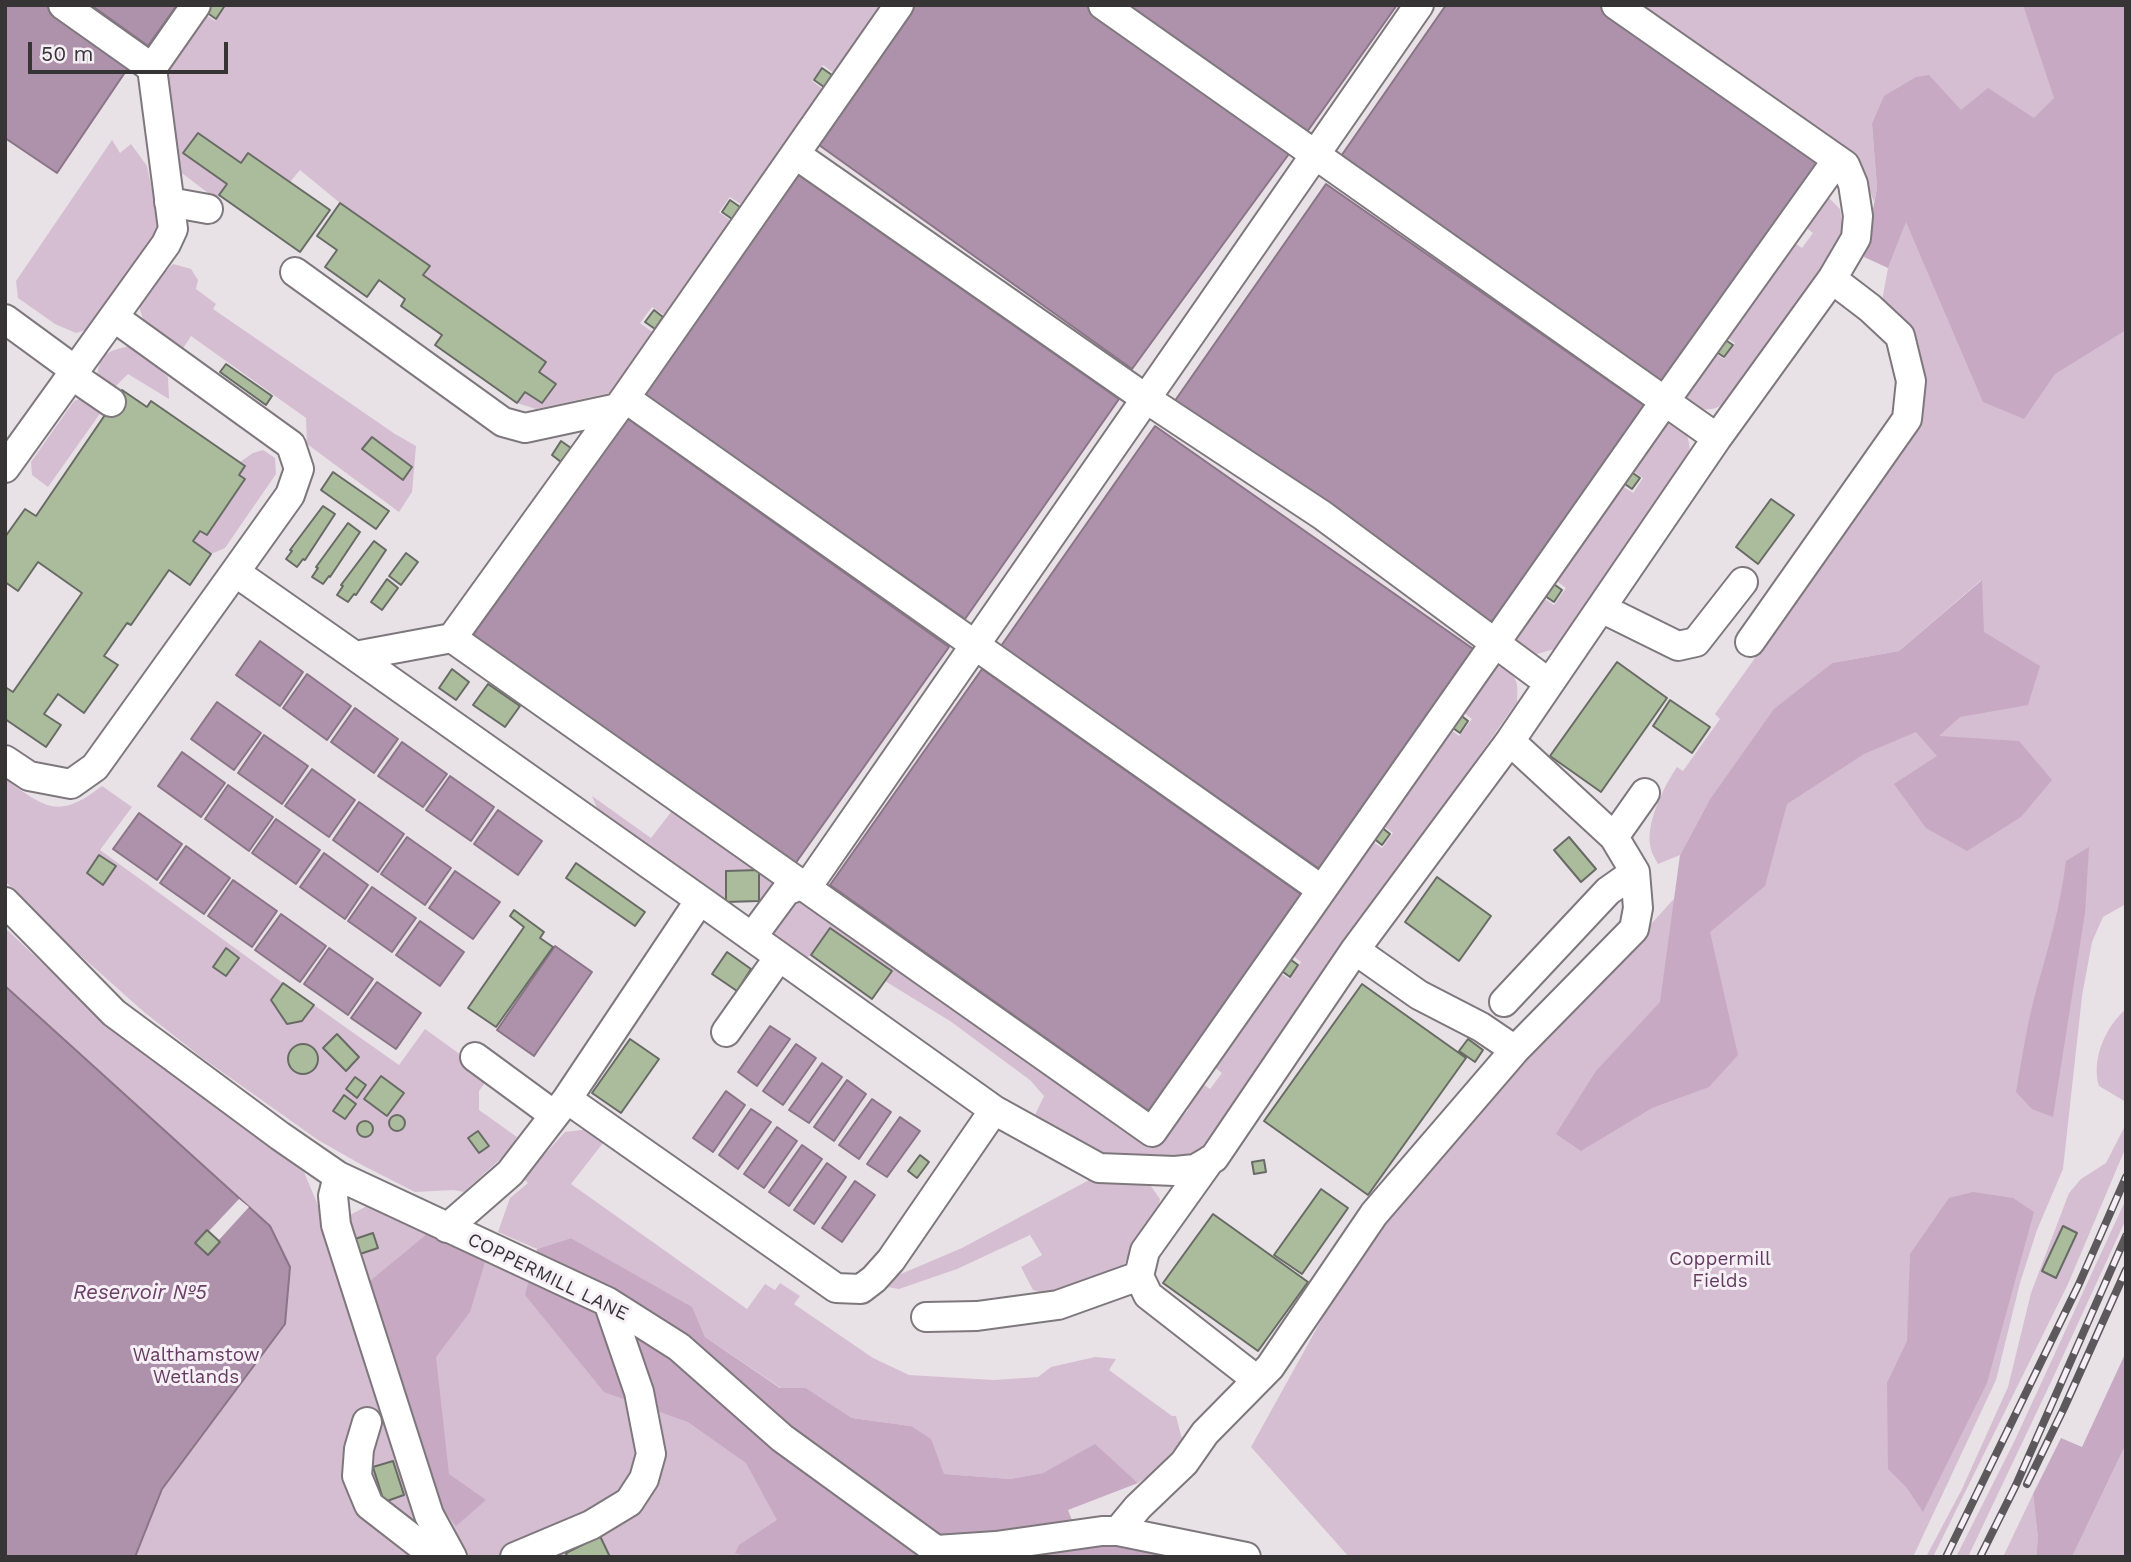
<!DOCTYPE html>
<html>
<head>
<meta charset="utf-8">
<style>
	body { margin:0 }
	#map { position:relative; width:2131px; height:1562px; overflow:hidden; background:#e8e2e7; font-family:"Work Sans",sans-serif }
	canvas { display:block }
	.frame { position:absolute; inset:0; border:7px solid #373436; pointer-events:none }
	.scale { position:absolute; left:28px; top:42px; width:200px; height:32px; box-sizing:border-box; border:4px solid #373436; border-top:0; padding-left:9px; font-size:21px; line-height:24px; white-space:nowrap; color:#373436; -webkit-text-stroke:5px #f6eff5; paint-order:stroke }
</style>
</head>
<body>
<div id="map">
<canvas width="2131" height="1562"></canvas>
<div class="frame"></div>
<div class="scale">50 m</div>
</div>
<script>
const c = document.querySelector('canvas').getContext('2d');
c.lineJoin = 'round';
function fill(path, color) {
  c.fillStyle = color;
  c.fill(path, 'evenodd');
}
function trace(path, color, width, dash) {
  c.strokeStyle = color;
  c.lineWidth = width;
  c.lineCap = dash ? 'butt' : 'round';
  c.setLineDash(dash || []);
  c.stroke(path);
}
function drawText(font, color, halo, rows, align = 'center') {
  c.font = font + ' "Work Sans",sans-serif';
  c.lineWidth = 6;
  c.setLineDash([]);
  c.textBaseline = 'middle';
  c.strokeStyle = halo;
  c.fillStyle = color;
  for (const [text, x, y, turn = 0] of rows) {
    c.save();
    c.translate(x, y);
    c.rotate((+turn || 0) * Math.PI / 180);
    c.textAlign = isNaN(turn) ? turn : align;
    if (halo) c.strokeText(text, 0, 0);
    c.fillText(text, 0, 0);
    c.restore();
  }
}
fill(new Path2D(`
	M 223,5 L 888,5 L 838,76 L 823,65 L 812,81 L 827,92 L 745,207 L 730,197 L 719,212 L 734,223 L 667,317 L 652,307 L 640,323 L 655,334 L 614,392 L 536,409 L 517,403 L 525,392 L 542,403 L 555,384 L 539,372 L 546,362 L 423,275 L 429,266 L 340,203 L 300,170 L 290,182 L 249,153 L 241,163 L 198,133 L 184,153 L 227,184 L 216,199 L 179,171 L 163,69 L 200,11 L 215,21 L 225,8 Z
	M 1634,5 L 2126,5 L 2126,904 L 2103,917 L 2092,942 L 2082,996 L 2063,1169 L 2037,1230 L 2020,1283 L 1996,1380 L 1913,1557 L 1349,1557 L 1251,1447 L 1333,1299 L 1382,1218 L 1525,1056 L 1601,979 L 1672,901 L 1982,593 L 1981,580 L 1899,651 L 1832,663 L 1775,709 L 1710,799 L 1680,855 L 1658,864 C 1656,860 1652,854 1651,849 C 1644,826 1664,786 1677,767 L 1683,771 L 1720,719 L 1715,714 L 1903,451 L 1918,410 L 1882,301 L 1888,268 L 1906,221 L 1944,308 L 1872,124 L 1877,188 L 1874,202 L 1857,156 L 1825,133 L 1718,68 Z
	M 112,140 L 120,153 L 131,144 L 147,166 L 160,228 L 95,327 L 76,333 L 55,324 L 18,298 L 16,281 Z
	M 1822,191 L 1840,209 L 1843,230 L 1833,251 L 1728,401 C 1709,416 1695,409 1678,396 L 1710,350 L 1724,359 L 1735,343 L 1721,334 L 1789,239 L 1802,248 L 1813,233 L 1800,223 Z
	M 173,264 L 191,269 L 198,280 L 196,289 L 216,304 L 213,309 L 395,434 L 416,446 L 412,492 L 399,512 L 307,444 L 306,418 L 191,336 L 180,353 L 145,327 L 139,306 L 158,279 Z
	M 130,346 L 141,352 L 168,377 L 169,399 L 128,374 L 110,392 L 97,381 C 98,355 106,351 130,346 Z
	M 88,396 L 104,408 L 48,487 L 32,475 L 31,462 L 74,401 Z
	M 1661,416 C 1684,427 1689,429 1690,455 L 1554,649 L 1534,655 L 1517,641 L 1515,625 L 1537,594 L 1554,605 L 1566,588 L 1550,576 L 1615,481 L 1633,493 L 1643,478 L 1626,466 Z
	M 263,450 L 275,458 L 276,474 L 225,548 L 211,554 L 193,541 L 200,531 L 207,535 L 245,480 L 239,475 L 245,466 L 240,462 L 253,453 Z
	M 1495,664 C 1516,675 1519,678 1517,702 L 1197,1154 L 1181,1160 L 1077,1152 L 1034,1117 L 1044,1096 L 1030,1080 L 950,1021 L 885,981 L 829,929 L 811,955 L 803,960 L 777,941 L 772,929 L 789,903 L 801,897 L 1167,1134 L 1188,1110 L 1186,1094 L 1196,1079 L 1210,1089 L 1222,1073 L 1208,1062 L 1274,969 L 1289,979 L 1301,962 L 1287,951 L 1367,838 L 1382,848 L 1393,833 L 1378,822 L 1446,726 L 1459,736 L 1472,719 L 1458,708 Z
	M 5,779 C 46,808 58,820 102,786 L 132,807 L 100,850 L 283,983 L 271,1000 L 287,1024 L 302,1021 L 314,1005 L 399,1065 L 425,1029 L 490,1076 L 479,1091 L 479,1110 L 517,1137 L 508,1152 L 464,1192 L 454,1190 L 415,1192 L 362,1165 L 318,1140 L 201,1057 L 144,1012 L 62,939 L 5,881 Z
	M 592,796 L 651,838 L 675,807 L 779,882 L 768,898 L 759,901 L 759,870 L 726,871 L 726,902 L 601,817 Z
	M 5,928 L 98,1015 L 163,1068 L 304,1172 L 327,1227 L 367,1206 L 529,1281 L 657,1392 L 913,1557 L 5,1557 Z
	M 2126,1009 L 2126,1102 L 2099,1086 C 2091,1060 2105,1027 2126,1009 Z
	M 2126,1124 L 2126,1147 L 2068,1284 L 1933,1557 L 1926,1557 L 1962,1489 L 2008,1387 L 2031,1293 L 2069,1193 L 2081,1179 L 2106,1163 Z
	M 589,1129 L 603,1143 L 571,1184 L 747,1309 L 765,1284 L 775,1290 L 780,1283 L 800,1296 L 794,1304 L 873,1358 L 909,1375 L 994,1380 L 1038,1377 L 1051,1367 L 1095,1357 L 1116,1359 L 1109,1370 L 1172,1416 L 1176,1416 L 1182,1439 L 1158,1470 L 1138,1483 L 1095,1445 L 1043,1473 L 1010,1479 L 943,1474 L 911,1426 L 852,1418 L 806,1388 L 781,1388 L 705,1337 L 691,1307 L 571,1238 L 537,1249 L 498,1232 L 510,1198 L 528,1183 L 523,1178 L 565,1132 Z
	M 1091,1179 L 1148,1182 L 1160,1199 L 1156,1217 L 1129,1254 L 1123,1268 L 1051,1296 L 1033,1290 L 1021,1267 L 1042,1255 L 1030,1235 L 957,1269 L 899,1289 L 875,1285 L 962,1248 Z
	M 2126,1199 L 2126,1219 L 2051,1382 L 1968,1557 L 1956,1557 L 2014,1442 Z
	M 2126,1444 L 2126,1557 L 2072,1557 Z
	M 2033,1494 L 2038,1538 L 2036,1557 L 2003,1557 Z`), '#d5bed1');
fill(new Path2D(`
	M 2023,5 L 2126,5 L 2126,330 L 2055,374 L 2024,419 L 1983,402 L 1906,222 L 1888,268 L 1864,257 L 1877,188 L 1872,124 L 1884,96 L 1916,77 L 1929,75 L 1961,110 L 1988,88 L 2034,118 L 2054,98 Z
	M 1982,580 L 1984,632 L 2040,666 L 2028,705 L 1960,717 L 1939,736 L 2019,741 L 2052,780 L 2021,817 L 1967,851 L 1926,828 L 1894,784 L 1937,756 L 1916,732 L 1864,754 L 1787,804 L 1765,886 L 1710,932 L 1738,1055 L 1709,1087 L 1652,1108 L 1581,1151 L 1556,1134 L 1596,1071 L 1660,1002 L 1680,855 L 1710,799 L 1774,709 L 1832,663 L 1899,651 Z
	M 2089,847 L 2085,913 L 2053,1117 L 2032,1109 L 2016,1092 C 2022,1058 2027,1024 2036,991 C 2049,946 2060,908 2066,861 Z
	M 1973,1192 L 2013,1198 L 2034,1212 L 1987,1383 L 1923,1512 L 1907,1488 L 1888,1469 L 1887,1383 L 1907,1341 L 1910,1254 L 1949,1198 Z
	M 427,1234 L 485,1262 L 470,1312 L 436,1357 L 449,1474 L 486,1500 L 456,1526 L 389,1439 L 353,1295 Z
	M 571,1238 L 692,1307 L 705,1337 L 780,1388 L 806,1388 L 852,1418 L 911,1426 L 931,1439 L 944,1474 L 1010,1479 L 1043,1473 L 1095,1444 L 1138,1483 L 1068,1510 L 1082,1546 L 1147,1547 L 1192,1557 L 749,1557 L 735,1553 L 739,1545 L 777,1520 L 746,1463 L 688,1422 L 604,1392 L 525,1295 L 537,1249 Z
	M 2126,1352 L 2126,1444 L 2072,1557 L 2036,1557 L 2038,1538 L 2033,1494 L 2061,1438 L 2082,1447 Z`), '#c7a9c3');
const water = new Path2D(`
	M 5,5 L 49,5 L 132,62 L 57,173 L 5,138 Z
	M 91,5 L 177,5 L 148,46 Z
	M 912,5 L 1091,5 L 1294,147 L 1132,369 L 819,145 Z
	M 1128,5 L 1397,5 L 1307,132 Z
	M 1446,5 L 1599,5 L 1823,161 L 1668,387 L 1339,159 Z
	M 795,172 L 1119,399 L 965,619 L 641,392 Z
	M 1326,184 L 1648,408 L 1494,630 L 1172,405 Z
	M 627,418 L 949,647 L 795,864 L 473,635 Z
	M 1155,426 L 1479,653 L 1325,873 L 1001,646 Z
	M 260,641 L 303,672 L 280,706 L 236,675 Z
	M 982,669 L 1305,897 L 1153,1114 L 830,885 Z
	M 307,674 L 351,706 L 327,740 L 283,708 Z
	M 217,702 L 261,733 L 234,770 L 191,739 Z
	M 355,708 L 398,739 L 374,773 L 331,742 Z
	M 264,735 L 308,766 L 282,804 L 238,773 Z
	M 402,742 L 447,774 L 423,807 L 378,776 Z
	M 182,752 L 225,783 L 201,817 L 158,786 Z
	M 312,769 L 355,800 L 329,837 L 285,806 Z
	M 450,776 L 494,807 L 471,841 L 426,810 Z
	M 228,785 L 273,817 L 249,851 L 205,819 Z
	M 359,802 L 404,834 L 378,872 L 333,840 Z
	M 498,810 L 542,841 L 518,875 L 474,844 Z
	M 139,813 L 182,844 L 157,880 L 113,849 Z
	M 276,819 L 320,850 L 296,884 L 252,853 Z
	M 407,837 L 451,868 L 425,905 L 381,874 Z
	M 186,846 L 230,878 L 204,914 L 160,883 Z
	M 324,853 L 368,885 L 345,919 L 300,887 Z
	M 455,871 L 500,902 L 473,939 L 429,908 Z
	M 233,880 L 277,911 L 252,947 L 208,916 Z
	M 372,887 L 416,918 L 392,952 L 348,921 Z
	M 281,914 L 326,946 L 300,982 L 255,950 Z
	M 420,921 L 464,952 L 440,986 L 396,955 Z
	M 555,946 L 592,972 L 534,1056 L 497,1030 Z
	M 329,948 L 373,979 L 348,1015 L 304,984 Z
	M 377,982 L 421,1013 L 396,1049 L 351,1018 Z
	M 5,986 L 270,1226 L 290,1267 L 285,1324 L 162,1489 L 135,1557 L 5,1557 Z
	M 770,1026 L 790,1039 L 757,1086 L 738,1072 Z
	M 796,1044 L 816,1058 L 783,1105 L 763,1091 Z
	M 822,1063 L 842,1077 L 809,1123 L 789,1110 Z
	M 847,1080 L 866,1094 L 834,1141 L 814,1127 Z
	M 726,1091 L 745,1105 L 713,1152 L 693,1138 Z
	M 872,1099 L 891,1112 L 859,1159 L 839,1145 Z
	M 751,1109 L 771,1122 L 738,1169 L 719,1155 Z
	M 900,1117 L 920,1131 L 887,1177 L 867,1164 Z
	M 777,1127 L 797,1141 L 764,1188 L 744,1174 Z
	M 802,1145 L 822,1159 L 789,1206 L 769,1192 Z
	M 827,1163 L 846,1177 L 814,1224 L 794,1210 Z
	M 855,1181 L 875,1195 L 842,1242 L 822,1228 Z`);
fill(water, '#ae91aa');
trace(water, '#8a7587', 2);
fill(new Path2D(`
	M 239,1199 L 249,1207 L 218,1241 L 208,1232 Z`), '#e8e2e7');
const building = new Path2D(`
	M 211,5 L 221,5 L 224,7 L 216,19 L 206,12 Z
	M 822,68 L 832,75 L 824,87 L 814,80 Z
	M 198,133 L 241,163 L 248,153 L 330,210 L 300,252 L 219,195 L 227,184 L 183,153 Z
	M 730,200 L 740,207 L 732,219 L 722,212 Z
	M 340,203 L 430,266 L 423,275 L 546,362 L 539,372 L 556,384 L 542,403 L 525,392 L 517,403 L 435,345 L 442,335 L 401,306 L 405,299 L 379,280 L 367,297 L 325,267 L 337,250 L 317,236 Z
	M 654,310 L 663,317 L 655,329 L 645,322 Z
	M 1724,339 L 1733,345 L 1724,357 L 1715,351 Z
	M 226,364 L 272,396 L 266,405 L 220,372 Z
	M 122,390 L 147,407 L 151,401 L 245,466 L 239,475 L 245,479 L 207,535 L 200,531 L 193,541 L 211,554 L 190,585 L 169,570 L 131,625 L 127,623 L 104,656 L 118,665 L 84,713 L 58,694 L 44,714 L 61,725 L 46,747 L 5,719 L 5,687 L 13,692 L 82,593 L 38,562 L 18,591 L 5,582 L 5,537 L 25,509 L 36,516 Z
	M 372,437 L 412,467 L 403,480 L 362,449 Z
	M 561,441 L 571,448 L 561,462 L 552,455 Z
	M 1630,471 L 1640,478 L 1632,489 L 1622,482 Z
	M 333,472 L 389,511 L 376,529 L 321,490 Z
	M 1771,499 L 1794,515 L 1758,564 L 1736,547 Z
	M 323,506 L 335,514 L 305,560 L 303,559 L 297,567 L 286,559 L 292,551 L 290,550 Z
	M 348,523 L 360,532 L 330,577 L 329,576 L 323,584 L 312,577 L 318,568 L 316,567 Z
	M 374,541 L 386,550 L 356,595 L 354,594 L 348,602 L 337,595 L 343,586 L 341,585 Z
	M 406,553 L 418,562 L 401,585 L 389,576 Z
	M 387,579 L 398,588 L 382,610 L 371,602 Z
	M 1551,582 L 1562,590 L 1554,602 L 1542,594 Z
	M 1617,662 L 1667,698 L 1601,792 L 1550,756 Z
	M 452,669 L 469,682 L 456,700 L 439,688 Z
	M 488,684 L 520,706 L 505,727 L 473,705 Z
	M 1670,700 L 1710,727 L 1692,753 L 1653,726 Z
	M 1459,714 L 1468,721 L 1460,733 L 1450,726 Z
	M 1380,826 L 1390,834 L 1382,845 L 1372,837 Z
	M 1569,837 L 1596,869 L 1581,882 L 1554,850 Z
	M 99,855 L 116,866 L 103,885 L 87,873 Z
	M 576,863 L 645,912 L 635,926 L 566,878 Z
	M 759,870 L 759,901 L 726,902 L 726,871 Z
	M 1437,877 L 1491,916 L 1459,961 L 1405,922 Z
	M 514,910 L 544,932 L 540,938 L 553,947 L 496,1027 L 468,1008 L 524,927 L 510,916 Z
	M 830,928 L 892,971 L 872,999 L 811,955 Z
	M 226,948 L 239,958 L 226,976 L 213,967 Z
	M 727,952 L 751,969 L 737,991 L 712,974 Z
	M 1287,957 L 1298,965 L 1290,977 L 1279,969 Z
	M 283,983 L 314,1005 L 302,1021 L 287,1024 L 271,1000 Z
	M 1362,984 L 1466,1058 L 1368,1195 L 1264,1121 Z
	M 337,1034 L 359,1057 L 346,1071 L 323,1048 Z
	M 630,1039 L 659,1059 L 621,1113 L 592,1093 Z
	M 1468,1039 L 1483,1050 L 1475,1062 L 1459,1051 Z
	M288 1059a15 15 0 1 1 30 0a15 15 0 1 1-30 0Z
	M 381,1076 L 404,1093 L 387,1116 L 364,1099 Z
	M 355,1077 L 366,1085 L 357,1098 L 346,1089 Z
	M 344,1095 L 356,1104 L 345,1119 L 333,1111 Z
	M389 1123a8 8 0 1 1 16 0a8 8 0 1 1-16 0Z
	M357 1129a8 8 0 1 1 16 0a8 8 0 1 1-16 0Z
	M 478,1131 L 489,1146 L 479,1153 L 468,1138 Z
	M 920,1155 L 929,1162 L 917,1178 L 908,1171 Z
	M 1264,1160 L 1266,1172 L 1254,1174 L 1252,1162 Z
	M 1321,1189 L 1348,1208 L 1302,1274 L 1274,1255 Z
	M 1213,1214 L 1308,1282 L 1258,1351 L 1163,1283 Z
	M 2063,1226 L 2077,1233 L 2056,1278 L 2042,1271 Z
	M 207,1230 L 220,1242 L 208,1255 L 195,1243 Z
	M 373,1233 L 378,1248 L 357,1255 L 352,1240 Z
	M 393,1461 L 404,1495 L 384,1502 L 373,1467 Z
	M 600,1536 L 610,1557 L 567,1557 L 566,1553 Z`);
fill(building, '#aabc9b');
trace(building, '#686b65', 2);
const minor = new Path2D(`
	M 63,5 L 152,68
	M 1103,5 L 1717,438
	M 795,154 L 1145,398 L 1322,515 L 1549,683
	M 169,202 L 208,209
	M 295,272 L 503,422 L 525,428 L 618,408
	M 115,318 L 291,445 L 299,469 L 290,495 L 235,572
	M 5,319 L 76,371
	M 73,376 L 111,402
	M 625,398 L 1322,890
	M 5,468 L 166,244 L 173,229 L 152,68 L 196,5
	M 1601,608 L 1678,646 L 1696,642 L 1743,582
	M 452,638 L 1152,1132 L 1665,401 L 1837,160
	M 1750,642 L 1907,419 L 1911,381 L 1900,336 L 1870,308 L 1832,279
	M 355,656 L 700,900 L 567,1099
	M 5,760 L 29,776 L 71,784 L 95,767 L 235,572 L 355,656 L 452,638 L 625,398 L 899,5
	M 1614,837 L 1645,793
	M 700,900 L 994,1110 L 1099,1168 L 1175,1171 L 1195,1169 L 1214,1158 L 1355,950 L 1510,741 L 1717,438 L 1832,279 L 1856,238 L 1858,216 L 1853,184 L 1845,165 L 1616,5
	M 5,902 L 114,1013 L 280,1136 L 338,1176 L 608,1302 L 679,1347 L 782,1438 L 936,1550 L 996,1546 L 1102,1531 L 1118,1531 L 1246,1557
	M 752,937 L 786,891 L 812,880 L 1419,5
	M 1355,950 L 1419,995 L 1481,1027 L 1515,1050
	M 1504,1002 L 1608,891 L 1635,872
	M 726,1032 L 779,957
	M 475,1057 L 554,1115
	M 1210,1160 L 1145,1251 L 1139,1276 L 1148,1295 L 1257,1380
	M 338,1176 L 333,1196 L 336,1225 L 429,1515 L 452,1557
	M 447,1228 L 510,1173 L 567,1099 L 836,1288 L 861,1289 L 874,1279 L 891,1260 L 994,1110
	M 926,1317 L 977,1316 L 1058,1305 L 1139,1276
	M 367,1422 L 359,1449 L 357,1476 L 369,1505 L 436,1557
	M 1118,1531 L 1138,1507 L 1184,1463 L 1205,1433 L 1270,1367 L 1374,1214 L 1515,1050 L 1634,929 L 1638,908 L 1635,872 L 1614,837 L 1510,741
	M 515,1557 L 591,1525 L 629,1502 L 644,1479 L 651,1454 L 639,1392 L 608,1302`);
trace(minor, '#7e787d', 32);
trace(minor, '#fff', 28);
const rail = new Path2D(`
	M 2027,1484 L 2064,1408 L 2126,1270
	M 1946,1557 L 2079,1284 L 2126,1177
	M 1980,1557 L 2016,1485 L 2126,1236`);
trace(rail, '#5c585b', 8);
trace(rail, '#f6eff5', 5, [16]);
drawText('19px', '#643b60', '#f6eff5', [
	["Coppermill",1720,1259],
	["Fields",1720,1281],
	["Walthamstow",196,1355],
	["Wetlands",196,1377]
]);
drawText('19px', '#373436', '#f6eff5', [
	["COPPERMILL LANE",548,1277,26]
]);
drawText('italic 21px', '#6a4065', '#f6eff5', [
	["Reservoir №5",140,1293]
]);
</script>
</body>
</html>
